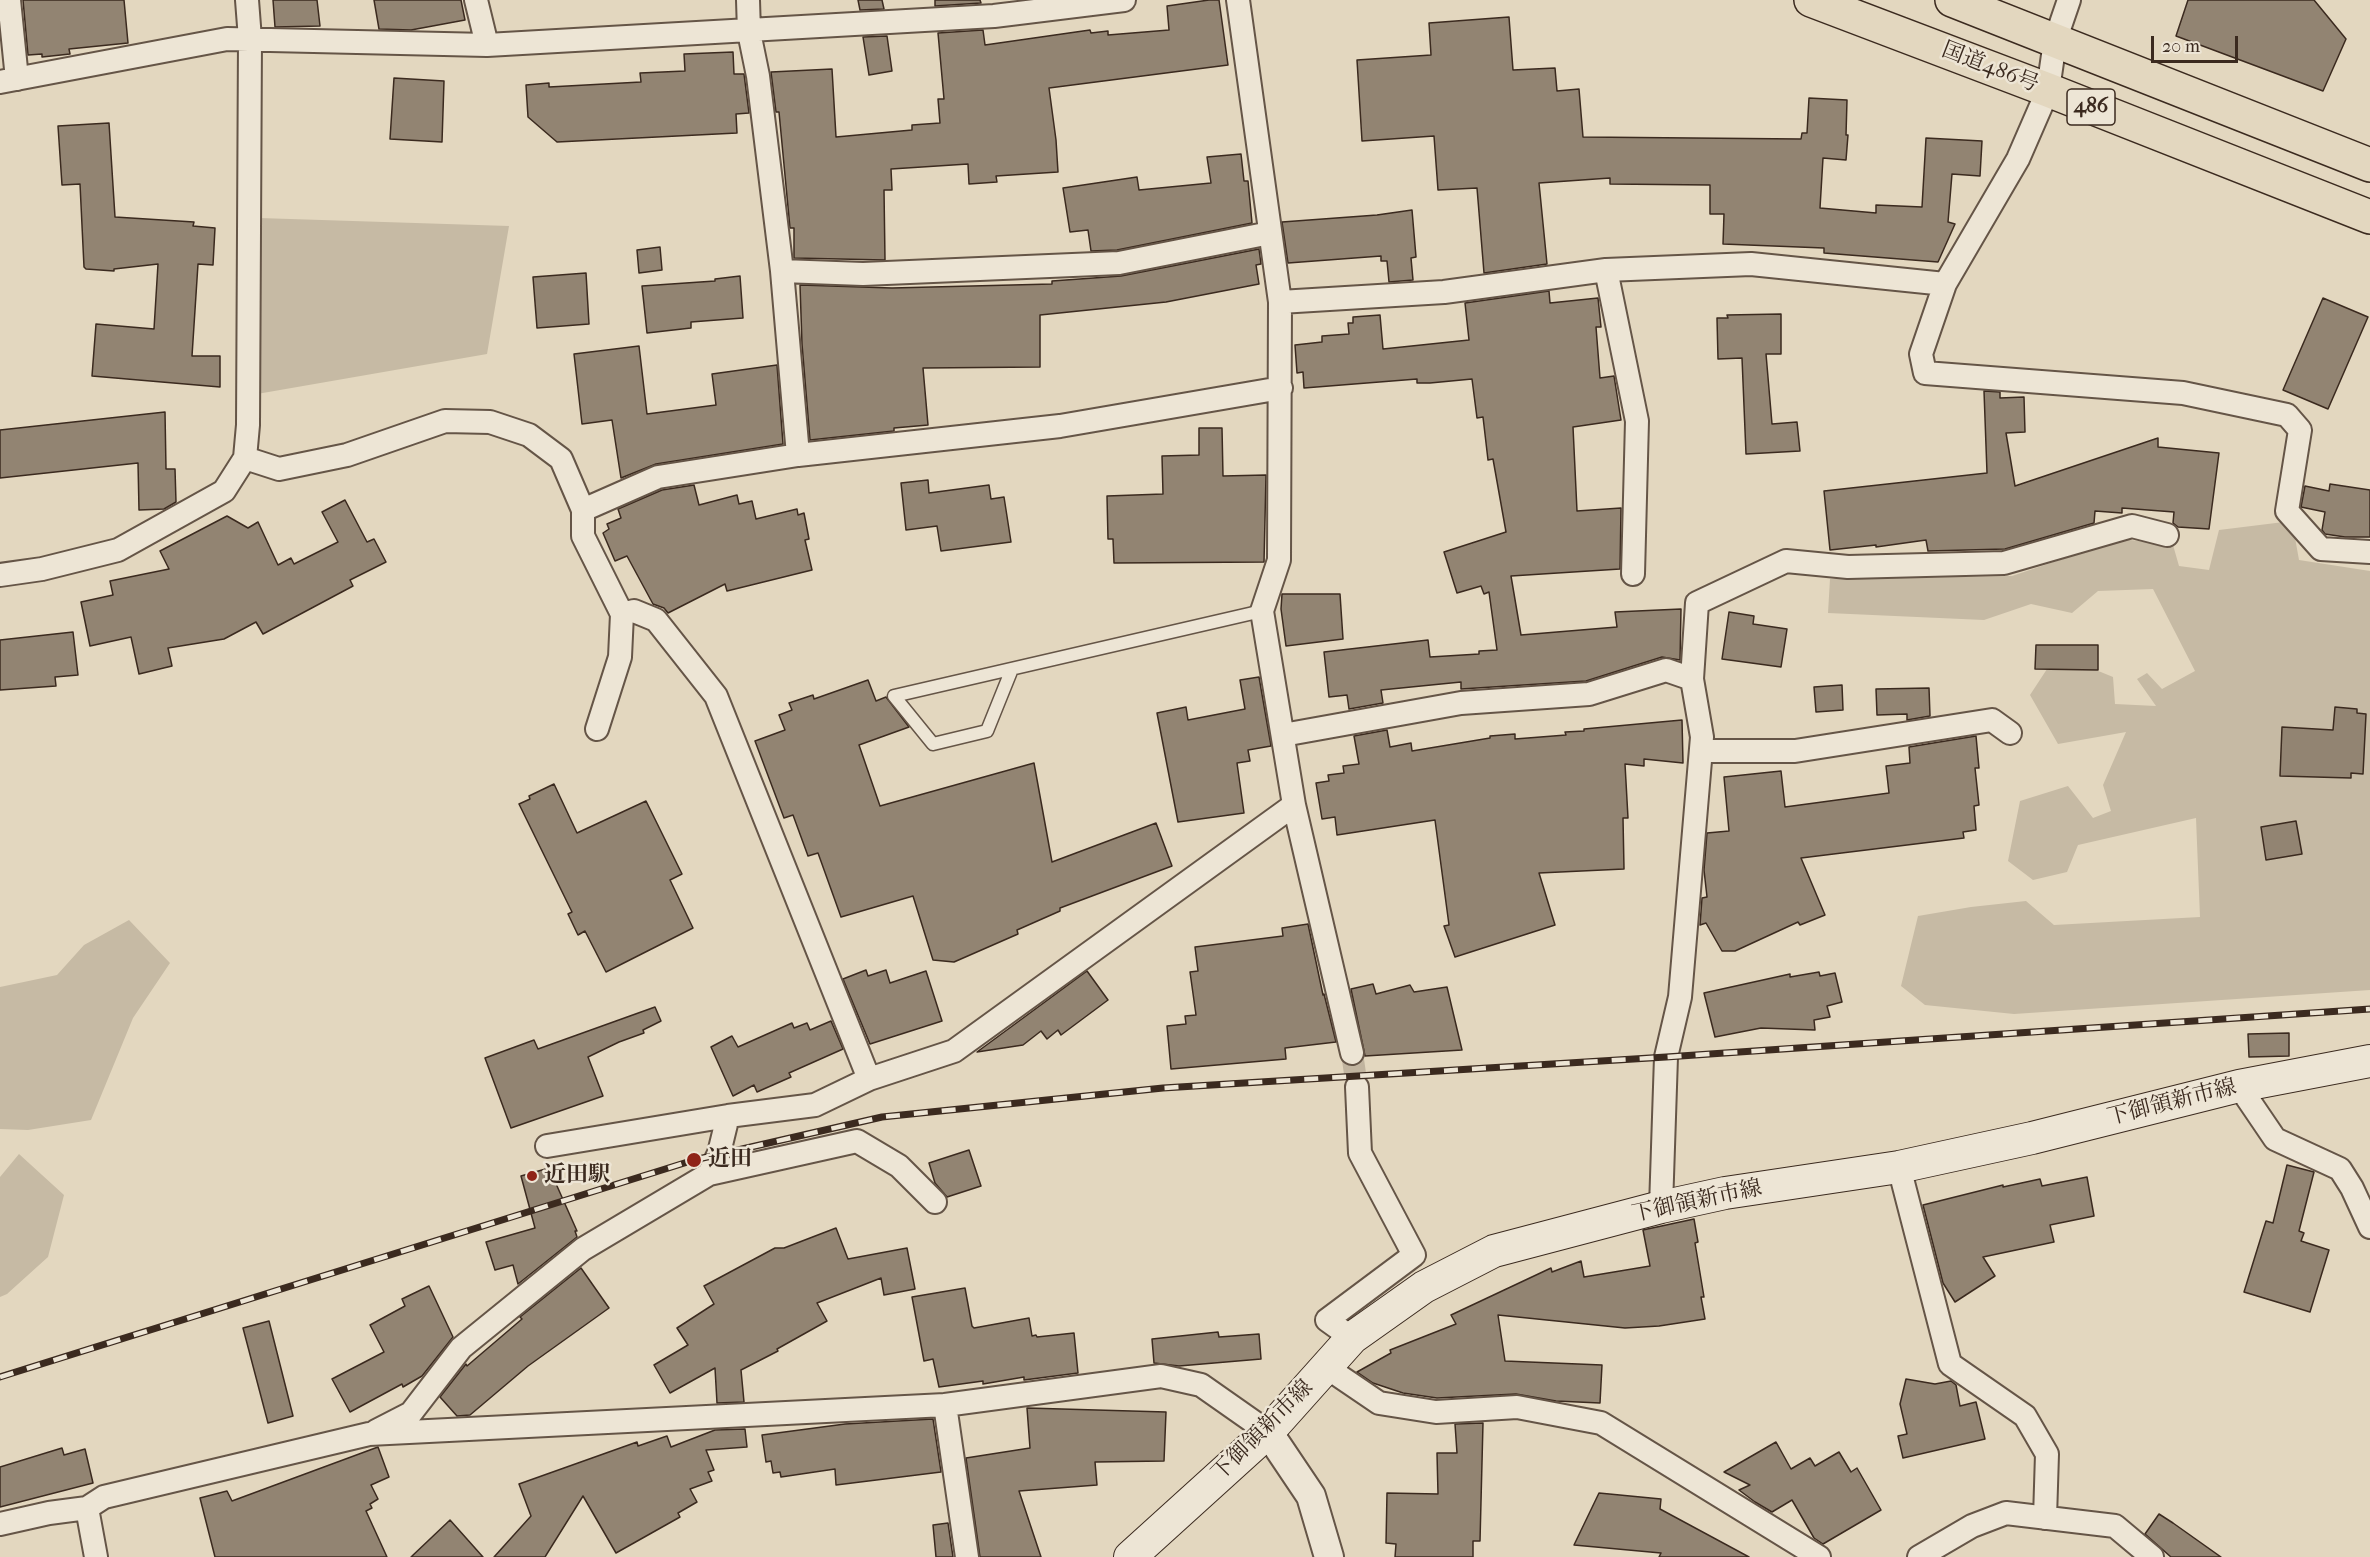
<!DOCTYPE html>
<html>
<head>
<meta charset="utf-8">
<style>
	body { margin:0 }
	#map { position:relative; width:2370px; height:1557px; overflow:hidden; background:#e3d7bf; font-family:"IM FELL French Canon",serif }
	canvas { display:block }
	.scale { position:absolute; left:2151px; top:36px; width:87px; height:27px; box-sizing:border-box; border:3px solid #3b2a1f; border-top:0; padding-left:8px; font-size:18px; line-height:21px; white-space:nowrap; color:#3b2a1f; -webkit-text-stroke:4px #ede5d5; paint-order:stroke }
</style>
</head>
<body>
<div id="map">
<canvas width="2370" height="1557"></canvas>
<div class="scale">20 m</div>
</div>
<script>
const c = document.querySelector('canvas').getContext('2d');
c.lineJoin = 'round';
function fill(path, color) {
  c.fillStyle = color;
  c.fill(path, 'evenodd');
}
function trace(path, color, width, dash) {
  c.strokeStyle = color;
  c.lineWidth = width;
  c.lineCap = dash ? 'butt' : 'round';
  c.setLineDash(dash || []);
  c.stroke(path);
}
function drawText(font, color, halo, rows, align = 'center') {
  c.font = font + ' "IM FELL French Canon","Noto Serif JP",serif';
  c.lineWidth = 5;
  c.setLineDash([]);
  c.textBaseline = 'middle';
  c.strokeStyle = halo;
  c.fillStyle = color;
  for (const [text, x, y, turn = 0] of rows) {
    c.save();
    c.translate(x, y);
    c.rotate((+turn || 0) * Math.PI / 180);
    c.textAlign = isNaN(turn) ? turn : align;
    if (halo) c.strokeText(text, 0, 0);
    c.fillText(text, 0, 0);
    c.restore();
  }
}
fill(new Path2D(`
	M 259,218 L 509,226 L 487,354 L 257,394 Z
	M 2292,521 L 2299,560 L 2370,571 L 2370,990 L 2014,1014 L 1925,1005 L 1901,986 L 1918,916 L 1971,907 L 2026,901 L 2054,925 L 2200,917 L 2196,818 L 2078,845 L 2067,872 L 2033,880 L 2008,861 L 2020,801 L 2068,786 L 2093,818 L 2111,811 L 2103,785 L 2126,732 L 2058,744 L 2030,695 L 2047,669 L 2091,668 L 2113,677 L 2115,704 L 2156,706 L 2137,679 L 2147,673 L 2162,689 L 2195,671 L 2153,589 L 2098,591 L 2072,613 L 2031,604 L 1984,620 L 1828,613 L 1830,579 L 2012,576 L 2122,539 L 2173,545 L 2179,566 L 2209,570 L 2219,530 Z
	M 129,920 L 170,963 L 133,1018 L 91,1120 L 28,1130 L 0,1129 L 0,987 L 57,975 L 84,945 Z
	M 19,1154 L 64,1195 L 48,1257 L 7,1294 L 0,1297 L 0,1177 Z`), '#c6baa4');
const building = new Path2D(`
	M 23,0 L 124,0 L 128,43 L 69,49 L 70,54 L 42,57 L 42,54 L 28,55 Z
	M 273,0 L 317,0 L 320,26 L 275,27 Z
	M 374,0 L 461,0 L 465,20 L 411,30 L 379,29 Z
	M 858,0 L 882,0 L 884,9 L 860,10 Z
	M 935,0 L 980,0 L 981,3 L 935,6 Z
	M 1209,0 L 1219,0 L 1228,65 L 1049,88 L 1056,140 L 1058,172 L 996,176 L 997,182 L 969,184 L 968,164 L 891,169 L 892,190 L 884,190 L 885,260 L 794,258 L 794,228 L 790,228 L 779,112 L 776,112 L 771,72 L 832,69 L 836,137 L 912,130 L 912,125 L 940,123 L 938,99 L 944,99 L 938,33 L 983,30 L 985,45 L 1090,30 L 1091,33 L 1108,31 L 1108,35 L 1169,30 L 1167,6 Z
	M 2188,0 L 2314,0 L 2346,39 L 2323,91 L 2176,36 Z
	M 1509,17 L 1513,70 L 1555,68 L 1557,91 L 1579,89 L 1583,137 L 1801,139 L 1802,133 L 1807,133 L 1809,98 L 1847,100 L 1846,135 L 1848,135 L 1846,160 L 1823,158 L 1820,208 L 1876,213 L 1876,205 L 1922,207 L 1926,138 L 1982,141 L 1980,176 L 1952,174 L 1948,222 L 1955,224 L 1938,262 L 1824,253 L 1824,248 L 1723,244 L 1724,214 L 1710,214 L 1710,185 L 1610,184 L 1610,178 L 1539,183 L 1547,264 L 1484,273 L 1477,188 L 1438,190 L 1434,136 L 1362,141 L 1357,60 L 1431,55 L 1429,23 Z
	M 887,36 L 892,71 L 869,75 L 863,37 Z
	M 733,52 L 734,74 L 744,74 L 749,113 L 736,114 L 737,133 L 557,142 L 528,117 L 526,85 L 549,83 L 549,87 L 641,82 L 640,73 L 685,71 L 684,54 Z
	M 394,78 L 444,81 L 442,142 L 390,139 Z
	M 109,123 L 115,217 L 194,222 L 193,226 L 215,228 L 213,265 L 198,264 L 192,356 L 220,356 L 220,387 L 92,376 L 96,324 L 154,329 L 158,264 L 114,269 L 114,271 L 86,269 L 84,267 L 80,184 L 62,185 L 58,126 Z
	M 1241,154 L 1244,181 L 1248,181 L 1252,223 L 1117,250 L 1091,251 L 1088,230 L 1070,232 L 1063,188 L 1137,177 L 1139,190 L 1211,183 L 1207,157 Z
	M 1412,210 L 1416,257 L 1411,258 L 1413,280 L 1389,282 L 1387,261 L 1381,261 L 1381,256 L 1288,263 L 1282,222 L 1377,215 Z
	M 660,247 L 662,270 L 639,273 L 637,250 Z
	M 1259,249 L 1261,264 L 1256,265 L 1259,284 L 1166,302 L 1040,315 L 1040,367 L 923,368 L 928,425 L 894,428 L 894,431 L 810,440 L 802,344 L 800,285 L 892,288 L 1052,284 L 1052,281 L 1121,276 Z
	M 586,273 L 589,324 L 537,328 L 533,277 Z
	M 740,276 L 743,318 L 691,322 L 691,328 L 647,333 L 642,286 L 715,281 L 715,279 Z
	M 1549,291 L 1550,303 L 1598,298 L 1601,327 L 1596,327 L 1600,378 L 1614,376 L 1621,420 L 1573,427 L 1577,511 L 1621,508 L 1620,569 L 1511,576 L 1521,635 L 1617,627 L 1615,612 L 1681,609 L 1680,660 L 1662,657 L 1586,681 L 1461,689 L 1461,682 L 1381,690 L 1383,703 L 1349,709 L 1347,695 L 1329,697 L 1324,652 L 1428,640 L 1430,657 L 1479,654 L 1479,651 L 1497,650 L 1489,592 L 1484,594 L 1481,586 L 1457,593 L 1444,552 L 1506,532 L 1493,459 L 1488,460 L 1483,417 L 1477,418 L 1472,379 L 1430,383 L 1417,383 L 1417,379 L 1304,388 L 1303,372 L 1297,373 L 1295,345 L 1322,342 L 1322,336 L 1349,334 L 1348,323 L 1353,323 L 1353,317 L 1380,315 L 1383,349 L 1469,340 L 1465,303 Z
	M 2323,298 L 2368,317 L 2328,409 L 2283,390 Z
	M 1781,314 L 1781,354 L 1766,354 L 1772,424 L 1797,422 L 1800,451 L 1746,454 L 1742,358 L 1718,359 L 1717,318 L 1728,318 L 1727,315 Z
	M 639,346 L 647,414 L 716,405 L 712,374 L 777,365 L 783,444 L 656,464 L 621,478 L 612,420 L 582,424 L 574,354 Z
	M 1984,391 L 2000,392 L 2000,398 L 2024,397 L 2025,432 L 2006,433 L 2015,486 L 2158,438 L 2158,447 L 2219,453 L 2209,529 L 2178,527 L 2173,523 L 2174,512 L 2122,508 L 2122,513 L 2095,511 L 2094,523 L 2005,549 L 1928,551 L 1926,540 L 1876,547 L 1876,545 L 1830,550 L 1824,491 L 1987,473 Z
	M 165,412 L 166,469 L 175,469 L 176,502 L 164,509 L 139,510 L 138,463 L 0,478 L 0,430 Z
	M 1199,428 L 1222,428 L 1223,476 L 1266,475 L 1264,562 L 1114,563 L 1113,539 L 1108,539 L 1107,496 L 1163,494 L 1162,456 L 1199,455 Z
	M 928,480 L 929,493 L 989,485 L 991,499 L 1004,497 L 1011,542 L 941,551 L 937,526 L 906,530 L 901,483 Z
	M 2330,484 L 2370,490 L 2370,537 L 2345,537 L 2325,534 L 2322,530 L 2325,512 L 2301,507 L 2305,486 L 2329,491 Z
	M 694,485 L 699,505 L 737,495 L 739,504 L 752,501 L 756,519 L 797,509 L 798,515 L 804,513 L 809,539 L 805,540 L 812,570 L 727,591 L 725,584 L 668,613 L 664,608 L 653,604 L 627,556 L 615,561 L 603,533 L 609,529 L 607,524 L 621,518 L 618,509 L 662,490 Z
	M 345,500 L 367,542 L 374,539 L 386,562 L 350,580 L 353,586 L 263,634 L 256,622 L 224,639 L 168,648 L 172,666 L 139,674 L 131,637 L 90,646 L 81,602 L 113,595 L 110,581 L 169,569 L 160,551 L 227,516 L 248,528 L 258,522 L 278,565 L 291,558 L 294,564 L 338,542 L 322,512 Z
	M 1282,594 L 1340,594 L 1343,639 L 1286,646 L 1281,609 Z
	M 1729,612 L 1754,616 L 1753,624 L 1787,629 L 1781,667 L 1722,659 Z
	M 73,632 L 78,675 L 55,677 L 56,686 L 0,690 L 0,640 Z
	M 2036,645 L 2098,645 L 2098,670 L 2035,669 Z
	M 1259,677 L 1271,746 L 1248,750 L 1250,761 L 1237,763 L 1244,813 L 1178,822 L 1157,713 L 1186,707 L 1188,720 L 1245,709 L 1240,680 Z
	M 868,680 L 876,701 L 886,697 L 909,727 L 859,745 L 880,806 L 1034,763 L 1052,862 L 1156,823 L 1172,866 L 1060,908 L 1060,911 L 1017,930 L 1018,934 L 954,962 L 933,960 L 913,896 L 841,917 L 818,853 L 808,856 L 793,815 L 784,818 L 755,741 L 785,730 L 779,715 L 792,710 L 789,703 L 813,695 L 814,699 Z
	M 1842,685 L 1843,710 L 1816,712 L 1814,687 Z
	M 1929,688 L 1930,716 L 1907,720 L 1907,714 L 1877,715 L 1876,689 Z
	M 2335,707 L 2357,709 L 2357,713 L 2366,714 L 2363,774 L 2351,773 L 2351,778 L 2280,776 L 2282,727 L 2333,730 Z
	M 1682,720 L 1683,763 L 1644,759 L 1644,766 L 1625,764 L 1628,818 L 1623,818 L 1624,869 L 1539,873 L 1555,925 L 1455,957 L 1444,926 L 1449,925 L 1435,820 L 1337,835 L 1335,817 L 1322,819 L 1316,783 L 1329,781 L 1328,775 L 1344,773 L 1343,766 L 1359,764 L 1354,736 L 1387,730 L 1390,747 L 1411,743 L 1412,751 L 1490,738 L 1490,736 L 1515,734 L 1515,739 L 1566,735 L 1565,732 L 1584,731 L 1584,729 Z
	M 1976,736 L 1979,768 L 1975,768 L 1979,805 L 1974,806 L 1976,830 L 1963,832 L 1964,838 L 1801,858 L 1825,915 L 1800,925 L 1798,922 L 1735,951 L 1722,951 L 1706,923 L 1700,925 L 1702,898 L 1707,897 L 1704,870 L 1707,833 L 1729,831 L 1724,777 L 1781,771 L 1785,807 L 1889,793 L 1886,766 L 1910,763 L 1909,747 Z
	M 554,784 L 577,833 L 646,801 L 682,874 L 670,880 L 693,928 L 606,972 L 585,931 L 578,935 L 568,914 L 572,912 L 519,804 L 530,799 L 529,796 Z
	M 2296,821 L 2302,854 L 2266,860 L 2261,827 Z
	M 1308,924 L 1323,995 L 1324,994 L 1336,1042 L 1285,1048 L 1286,1059 L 1171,1069 L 1167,1026 L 1186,1024 L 1185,1016 L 1196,1015 L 1190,972 L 1198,971 L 1195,947 L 1283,936 L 1282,928 Z
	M 866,970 L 868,976 L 886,970 L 890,983 L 926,971 L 942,1021 L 870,1044 L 843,979 Z
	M 1087,971 L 1108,1000 L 1061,1035 L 1058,1030 L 1047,1039 L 1041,1031 L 1023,1045 L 977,1052 Z
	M 1819,972 L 1820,976 L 1835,973 L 1842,1002 L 1827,1006 L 1830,1017 L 1814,1020 L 1815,1030 L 1761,1028 L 1715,1037 L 1704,993 L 1790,974 L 1790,977 Z
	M 1373,984 L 1376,994 L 1410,985 L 1414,992 L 1447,987 L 1462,1050 L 1365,1056 L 1351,989 Z
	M 655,1007 L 661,1021 L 643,1030 L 644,1033 L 619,1042 L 588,1057 L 603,1096 L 511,1128 L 485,1058 L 534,1040 L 538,1049 Z
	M 831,1021 L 843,1049 L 789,1073 L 791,1077 L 757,1092 L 754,1085 L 733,1096 L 711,1047 L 732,1036 L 738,1047 L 792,1023 L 794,1028 L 807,1023 L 810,1030 Z
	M 2289,1033 L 2289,1056 L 2249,1057 L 2248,1034 Z
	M 969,1150 L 981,1186 L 947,1197 L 935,1183 L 929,1163 Z
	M 2287,1165 L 2314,1172 L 2299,1231 L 2304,1233 L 2301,1241 L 2329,1250 L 2310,1312 L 2244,1292 L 2266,1221 L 2273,1223 Z
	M 549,1168 L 577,1231 L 575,1231 L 577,1237 L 518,1284 L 513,1265 L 495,1270 L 486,1242 L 535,1228 L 521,1176 Z
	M 2087,1177 L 2094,1216 L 2050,1225 L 2054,1242 L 1983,1257 L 1995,1276 L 1955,1302 L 1943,1283 L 1923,1205 L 2003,1185 L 2003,1187 L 2040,1179 L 2042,1186 Z
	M 1694,1219 L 1698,1242 L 1695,1243 L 1704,1297 L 1701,1297 L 1705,1319 L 1659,1326 L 1625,1328 L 1498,1315 L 1505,1361 L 1602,1365 L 1600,1403 L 1556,1401 L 1516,1394 L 1437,1398 L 1403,1393 L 1373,1383 L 1357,1372 L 1391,1353 L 1390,1350 L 1456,1324 L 1451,1315 L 1551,1268 L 1552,1272 L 1581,1261 L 1584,1277 L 1650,1266 L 1643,1230 Z
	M 836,1228 L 848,1259 L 907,1248 L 915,1289 L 884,1295 L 881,1278 L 817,1303 L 827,1321 L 777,1349 L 778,1351 L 741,1370 L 744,1402 L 717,1403 L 715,1368 L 670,1393 L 654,1365 L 688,1345 L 677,1328 L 714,1304 L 704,1286 L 775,1248 L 784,1248 Z
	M 581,1268 L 609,1308 L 528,1366 L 470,1415 L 457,1416 L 440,1397 L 466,1364 L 467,1366 L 522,1319 L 520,1317 Z
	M 429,1286 L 453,1337 L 422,1376 L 403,1387 L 402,1384 L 350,1412 L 332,1379 L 384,1352 L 370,1325 L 405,1306 L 402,1299 Z
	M 965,1288 L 972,1326 L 974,1328 L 1029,1318 L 1032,1336 L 1036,1335 L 1037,1337 L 1074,1333 L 1078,1373 L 1024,1380 L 1024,1377 L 983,1384 L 983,1381 L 939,1387 L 933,1359 L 924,1361 L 912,1297 Z
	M 269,1321 L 293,1416 L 268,1423 L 243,1328 Z
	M 1218,1332 L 1219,1337 L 1259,1334 L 1261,1359 L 1179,1366 L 1154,1363 L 1152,1339 Z
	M 1906,1379 L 1935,1384 L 1951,1381 L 1956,1385 L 1960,1406 L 1976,1402 L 1985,1439 L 1903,1458 L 1898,1436 L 1907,1434 L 1900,1404 Z
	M 1027,1408 L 1166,1412 L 1164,1461 L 1095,1462 L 1097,1485 L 1019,1491 L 1041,1557 L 980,1557 L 966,1458 L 1030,1448 Z
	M 933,1419 L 941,1472 L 836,1485 L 835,1469 L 781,1477 L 780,1472 L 773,1473 L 771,1461 L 766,1462 L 762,1435 L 845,1424 Z
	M 1483,1423 L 1480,1541 L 1473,1541 L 1473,1557 L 1395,1557 L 1396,1544 L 1386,1543 L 1387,1493 L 1438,1494 L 1437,1453 L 1457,1453 L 1455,1424 Z
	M 745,1429 L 747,1447 L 706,1450 L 714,1470 L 708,1472 L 712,1481 L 690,1489 L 697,1502 L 678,1513 L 680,1517 L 616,1553 L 583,1496 L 545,1557 L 494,1557 L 531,1516 L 519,1484 L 637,1442 L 638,1446 L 667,1436 L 671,1447 L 715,1430 Z
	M 1776,1442 L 1791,1469 L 1810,1458 L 1815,1466 L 1839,1452 L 1851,1472 L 1857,1468 L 1881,1510 L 1823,1544 L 1814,1538 L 1792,1500 L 1772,1512 L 1755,1502 L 1739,1490 L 1750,1485 L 1724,1472 Z
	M 378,1447 L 389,1477 L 371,1485 L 378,1499 L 370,1504 L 372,1508 L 366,1511 L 387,1557 L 215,1557 L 200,1498 L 227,1491 L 232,1501 Z
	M 62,1448 L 64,1455 L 85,1449 L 93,1483 L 0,1507 L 0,1467 Z
	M 1599,1493 L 1661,1499 L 1660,1509 L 1749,1557 L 1659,1557 L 1661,1553 L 1574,1545 Z
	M 2159,1514 L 2173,1523 L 2221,1557 L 2171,1557 L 2145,1534 Z
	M 450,1520 L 483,1557 L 411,1557 Z
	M 948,1523 L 953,1557 L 936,1557 L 933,1525 Z`);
fill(building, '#928472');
trace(building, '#3b2a1f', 1.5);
trace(new Path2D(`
	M 1352,1053 L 1357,1087`), '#c1b49f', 22, [22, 11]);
const service = new Path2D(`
	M 1012,669 L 987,731 L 933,744 L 894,696 L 1262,611`);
const minor = new Path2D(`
	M 9,0 L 17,79
	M 476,0 L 487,45
	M 748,0 L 749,32 L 758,76 L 782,271 L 798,455
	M 1238,0 L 1280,302 L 1279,560 L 1262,611 L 1294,805 L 1352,1053
	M 2069,0 L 2055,41 L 2048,90 L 2018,159 L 1945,284 L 1921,354 L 1925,373 L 2183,393 L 2287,415 L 2300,430 L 2287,511 L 2321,549 L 2370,552
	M 0,82 L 227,39 L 487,45 L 994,16 L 1124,0
	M 1606,270 L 1637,421 L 1633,574
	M 782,271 L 863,274 L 1119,263 L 1270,233
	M 1280,302 L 1444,292 L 1606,270 L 1751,264 L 1945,284
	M 245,458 L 279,469 L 347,455 L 445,421 L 490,422 L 529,435 L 561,459 L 583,510 L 583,536 L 622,614 L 620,657 L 597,729
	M 583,510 L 658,477 L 798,455 L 1060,426 L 1281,388
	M 0,575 L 42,569 L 118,550 L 224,491 L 245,458 L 248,425 L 250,39 L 247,0
	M 622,614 L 634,611 L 656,620 L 716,696 L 869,1079
	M 1692,679 L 1697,603 L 1786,561 L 1848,567 L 2004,563 L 2132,526 L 2167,535
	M 1283,735 L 1461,703 L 1589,694 L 1666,670 L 1692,679 L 1702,737 L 1680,997 L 1666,1057 L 1661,1207
	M 1701,751 L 1795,751 L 1992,720 L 2010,733
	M 2239,1086 L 2275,1139 L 2340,1169 L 2352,1188 L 2370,1227
	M 547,1146 L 728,1116 L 815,1105 L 869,1079 L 954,1051 L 1294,805
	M 1899,1167 L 1950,1364 L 2025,1416 L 2047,1454 L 2045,1518
	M 709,1174 L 719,1153 L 728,1116
	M 1352,1338 L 1327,1320 L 1414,1255 L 1360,1153 L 1357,1087
	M 1326,1367 L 1379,1403 L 1436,1412 L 1517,1407 L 1601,1423 L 1819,1557
	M 945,1405 L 967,1557
	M 376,1431 L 411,1413 L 461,1348 L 583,1249 L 709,1174 L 857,1141 L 899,1166 L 935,1202
	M 0,1524 L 49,1513 L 87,1508
	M 96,1557 L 87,1508 L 104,1497 L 369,1434 L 945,1405 L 1161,1376 L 1201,1385 L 1268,1432
	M 1919,1557 L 1972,1526 L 2006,1513 L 2115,1526 L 2152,1557`);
const tertiary = new Path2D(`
	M 1268,1432 L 1311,1496 L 1329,1557`);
const secondary = new Path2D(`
	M 1130,1557 L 1268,1432 L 1352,1338 L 1424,1287 L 1494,1251 L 1661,1207 L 1725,1193 L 1899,1167 L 2032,1138 L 2239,1086 L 2370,1061`);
const trunk = new Path2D(`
	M 1811,0 L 2048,90 L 2370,217
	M 1952,0 L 2370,165`);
trace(service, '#655547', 15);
trace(minor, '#655547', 26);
trace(tertiary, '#655547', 32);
trace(secondary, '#3b2a1f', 34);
trace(trunk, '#3b2a1f', 36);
trace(service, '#ede5d5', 12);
trace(minor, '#ede5d5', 22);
trace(tertiary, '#ede5d5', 28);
trace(secondary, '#ede5d5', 32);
trace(trunk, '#e3d7bf', 33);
const rail = new Path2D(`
	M 0,1377 L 694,1160 L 882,1117 L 1163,1088 L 1666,1057 L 2370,1009`);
trace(rail, '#3b2a1f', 7);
trace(rail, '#ede5d5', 4.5, [14]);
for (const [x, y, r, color] of [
	[694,1160,8,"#8f2418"],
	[532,1176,6,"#8f2418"]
]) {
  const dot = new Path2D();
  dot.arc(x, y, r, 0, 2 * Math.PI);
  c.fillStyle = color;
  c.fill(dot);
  trace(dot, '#ede5d5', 2);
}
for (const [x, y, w] of [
	[2091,107,48]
]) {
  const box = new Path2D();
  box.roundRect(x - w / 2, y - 18, w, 36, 4.5);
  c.fillStyle = '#ede5d5';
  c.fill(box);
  trace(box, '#3b2a1f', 1.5);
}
drawText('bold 21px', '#3b2a1f', null, [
	["486",2091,107]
]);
drawText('22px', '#3b2a1f', '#ede5d5', [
	["国道486号",1990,68,21],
	["下御領新市線",2172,1103,-14],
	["下御領新市線",1697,1202,-12],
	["下御領新市線",1263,1431,-45]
]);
drawText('bold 22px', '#3b2a1f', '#ede5d5', [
	["近田",708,1160],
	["近田駅",544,1176]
], 'left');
</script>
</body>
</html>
